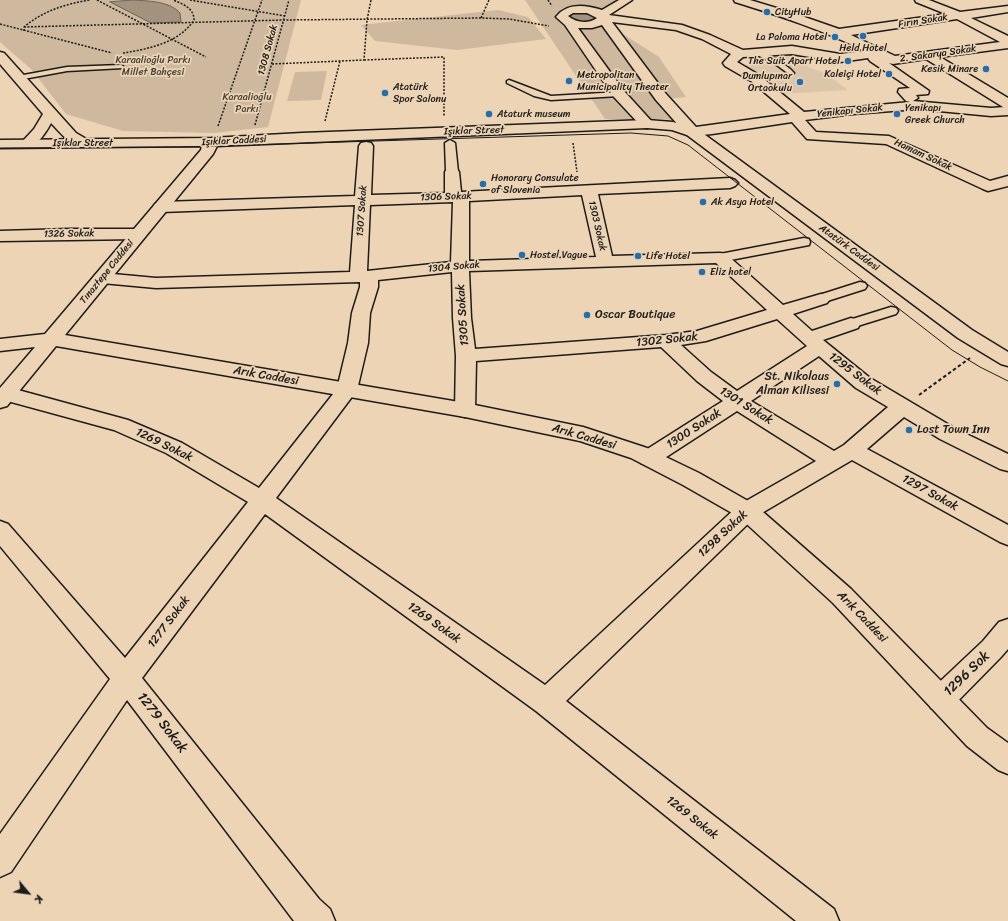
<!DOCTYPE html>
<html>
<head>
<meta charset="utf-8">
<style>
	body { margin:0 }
	#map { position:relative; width:1008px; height:921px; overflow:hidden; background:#ecd4b4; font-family:Sriracha,sans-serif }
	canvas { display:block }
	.north { position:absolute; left:8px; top:873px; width:40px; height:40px; -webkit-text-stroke:3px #ecd4b4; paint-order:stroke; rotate:119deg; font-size:11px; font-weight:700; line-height:16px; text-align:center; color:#1c1c1c }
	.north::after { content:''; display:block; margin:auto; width:14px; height:18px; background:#1c1c1c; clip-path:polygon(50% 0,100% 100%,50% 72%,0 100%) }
</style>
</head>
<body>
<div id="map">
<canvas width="1008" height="921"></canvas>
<div class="north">K</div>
</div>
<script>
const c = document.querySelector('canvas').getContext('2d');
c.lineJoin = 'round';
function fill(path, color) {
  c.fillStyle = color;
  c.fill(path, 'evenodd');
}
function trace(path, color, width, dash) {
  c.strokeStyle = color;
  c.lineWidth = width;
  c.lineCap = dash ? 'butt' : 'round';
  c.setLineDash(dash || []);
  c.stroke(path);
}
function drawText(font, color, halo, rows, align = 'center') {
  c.font = font + ' Sriracha,sans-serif';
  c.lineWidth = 3.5;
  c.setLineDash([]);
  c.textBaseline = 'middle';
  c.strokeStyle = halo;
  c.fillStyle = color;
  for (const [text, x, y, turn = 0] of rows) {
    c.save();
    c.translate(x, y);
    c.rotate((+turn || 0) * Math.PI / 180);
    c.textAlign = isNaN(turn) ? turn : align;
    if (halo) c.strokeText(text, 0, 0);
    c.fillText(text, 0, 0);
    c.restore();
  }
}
fill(new Path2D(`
	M 789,53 L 801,55 L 808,67 L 825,73 L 848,90 L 780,94 L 744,69 L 746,65 L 757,63 L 754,61 L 761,60 L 758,58 Z`), '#dcc6a9');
fill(new Path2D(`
	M 0,0 L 301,0 L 268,127 L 214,133 L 123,131 L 66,114 L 32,70 L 0,42 Z
	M 525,0 L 634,0 L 609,17 L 609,25 L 659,57 L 686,97 L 665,99 L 677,121 L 663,119 L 605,119 Z
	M 498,10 L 528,17 L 546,39 L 457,50 L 375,41 L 361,25 Z
	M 327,71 L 321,100 L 287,101 L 295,72 Z`), '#ceb99e');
const water = new Path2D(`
	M 133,0 C 148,1 170,1 180,13 L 181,22 L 151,23 L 110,2 Z
	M 582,13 L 594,16 L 595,18 C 587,23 577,22 570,17 L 573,14 Z`);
fill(water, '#a2927e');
trace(water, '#6c6357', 1);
const service = new Path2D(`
	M 755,52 C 765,50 787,65 794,73 L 789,74 L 774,63 L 755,54 Z
	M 121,65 L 123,66 L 123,68 L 67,71 L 18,80 L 15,78 L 18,76 L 67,67 Z
	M 509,80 L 551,96 L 619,92 L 623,94 L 619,96 L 551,100 L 534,96 L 507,83 L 507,81 Z`);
const pedestrian = new Path2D(`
	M 450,140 L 455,143 L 458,172 L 456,174 L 448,174 L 446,172 L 445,143 Z
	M 804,238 L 809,239 L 810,242 L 809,245 L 720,262 L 715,261 L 713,258 L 715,255 L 720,254 Z
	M 860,282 L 865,283 L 867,286 L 865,289 L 821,303 L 816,302 L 814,299 L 816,296 Z
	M 891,307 L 896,308 L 898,311 L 896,314 L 851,328 L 846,327 L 844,324 L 846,321 Z`);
const minor = new Path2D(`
	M 619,0 L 632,0 L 609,15 L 682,25 L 710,35 L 743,50 L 792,46 L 840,54 L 865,51 C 823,30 780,16 735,2 L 734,0 L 750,0 L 793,13 L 839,29 L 946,14 L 916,2 L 915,0 L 929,0 L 960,12 L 1008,6 L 1008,12 L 971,18 L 1008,36 L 1008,48 L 940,57 L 1008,98 L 1008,115 L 991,116 L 918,109 L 853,114 L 805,120 L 816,132 L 889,136 L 990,181 L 1008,176 L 1008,186 L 988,191 L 983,189 L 886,144 L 807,139 L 792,122 L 712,134 L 692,136 L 687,135 L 656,100 L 602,25 L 592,28 L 578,28 L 624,91 L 654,124 L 652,127 L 647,128 L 642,127 L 614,97 L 565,25 L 556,17 C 567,2 586,5 602,10 ZM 573,13 L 587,13 L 597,18 C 589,24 576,23 568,16 ZM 957,19 L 1000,42 L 895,56 L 851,35 ZM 612,22 L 676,30 L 702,39 L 731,54 L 723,63 L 725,66 L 751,81 L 790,114 L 696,127 L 666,94 ZM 792,54 L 840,62 L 868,58 L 870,61 L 910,88 L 899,89 L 898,92 L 906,101 L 910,102 L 804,112 L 759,75 L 737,62 L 743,57 ZM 926,59 L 1003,107 L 1005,107 L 991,108 L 913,101 L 918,98 L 916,95 L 928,94 L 929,91 L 889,63 L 893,64 Z
	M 0,52 L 4,53 L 76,133 L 88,140 L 90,143 L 88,146 C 73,150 61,133 51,123 C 45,134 36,149 23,146 L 21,143 L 34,129 L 43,114 L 0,64 Z
	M 366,142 L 371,143 L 373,146 L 371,195 L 445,193 L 445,172 L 447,169 L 452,168 L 457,169 L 459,172 L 461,192 L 730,178 L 735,180 L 738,183 L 735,186 L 730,188 L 598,194 L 612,256 L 720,253 L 726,254 L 783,305 L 821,294 L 827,295 L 830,299 L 827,303 L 793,314 L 812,331 L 851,318 L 858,320 L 860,324 L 858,328 L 823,340 L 870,378 L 956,429 L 1008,454 L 1008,471 L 1000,469 L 940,439 L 904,417 L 867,449 L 1008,525 L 1008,545 L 1000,542 L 852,460 L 755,517 L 566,701 L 834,909 L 839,921 L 796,921 L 536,711 L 265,514 L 142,678 L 319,899 L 330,909 L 335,921 L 294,921 L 127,700 L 11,872 L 0,877 L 0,834 L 110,679 L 0,546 L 0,521 L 8,524 L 125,658 L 248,502 L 166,453 L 114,430 L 0,399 L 0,389 L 7,387 L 128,420 L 182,443 L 259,488 L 337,389 L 348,343 L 352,313 L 360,287 L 360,282 L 156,288 L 102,283 L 96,282 L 93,278 L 96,274 L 102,273 L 156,278 L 350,272 L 355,205 L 161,212 L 155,210 L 153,207 L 155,204 L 161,202 L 355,196 L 359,146 L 361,143 ZM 582,195 L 596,257 L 469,261 L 469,201 ZM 453,202 L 451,262 L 367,271 L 370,205 ZM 716,263 L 767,310 L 697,331 L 666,335 L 475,349 L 471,318 L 469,271 ZM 452,272 L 453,318 L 456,356 L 455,410 L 458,415 L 465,417 L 472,415 L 475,410 L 476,361 L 661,347 L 697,381 L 723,401 L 641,453 L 638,458 L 641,463 L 649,466 L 657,463 L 737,411 L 816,461 L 739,505 L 545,685 L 276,498 L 357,390 L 368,343 L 370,313 L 378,287 L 378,280 ZM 777,319 L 807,346 L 737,391 L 711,372 L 681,345 L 706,341 ZM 819,356 L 856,388 L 888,407 L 844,445 L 834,451 L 751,401 Z
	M 70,229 L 138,229 L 144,231 L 146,234 L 144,237 L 138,239 L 0,241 L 0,231 Z
	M 1008,619 L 1008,649 L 1001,657 L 951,708 L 941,711 L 931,708 L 927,699 L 931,690 L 983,641 L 999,622 Z`);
const tertiary = new Path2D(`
	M 647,120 L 673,122 L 697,129 L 972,330 L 1008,352 L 1008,366 L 1001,364 L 958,338 L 687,135 L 672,130 L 647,128 L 217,146 L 213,154 L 65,335 L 465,403 L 583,427 L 647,448 L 699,473 L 755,505 L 851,589 L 987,728 L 1008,743 L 1008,774 L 998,770 L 967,746 L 833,603 L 739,517 L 683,485 L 631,458 L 580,441 L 465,417 L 56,346 L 7,406 L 0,408 L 0,388 L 35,347 L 0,351 L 0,339 L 45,334 L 201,150 L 202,146 L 0,148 L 0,140 L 211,138 L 302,133 Z`);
trace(service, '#1c1c1c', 3);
trace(pedestrian, '#1c1c1c', 3);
trace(minor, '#1c1c1c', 3);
trace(tertiary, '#1c1c1c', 3);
trace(new Path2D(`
	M 97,0 L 206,57
	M 190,0 L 285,16
	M 548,0 L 552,6
	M 481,18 L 489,0
	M 0,24 L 112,53
	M 24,27 L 283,20 L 481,18 L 509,19 L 549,26
	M 24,31 L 24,27 C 43,11 65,4 90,0
	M 123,53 C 148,49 179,43 194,20 C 194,8 183,4 173,0
	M 128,57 L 148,62
	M 364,60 L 444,57 L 444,116
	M 272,64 L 364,60 L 367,20 L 371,0
	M 325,121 L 340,61
	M 255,125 L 289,0
	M 218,126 L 262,0
	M 573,143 L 577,172`), '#1c1c1c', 1.5, [2, 1.5]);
trace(new Path2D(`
	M 919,395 L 970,358`), '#1c1c1c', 2, [3.5, 2.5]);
fill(service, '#ecd4b4');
fill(pedestrian, '#ecd4b4');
fill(minor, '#ecd4b4');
fill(tertiary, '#ecd4b4');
trace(new Path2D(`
	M 0,148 L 183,147 L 631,133 L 668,136 L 688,145 L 952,350 L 980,367 L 1008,381`), '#1c1c1c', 1);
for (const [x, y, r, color] of [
	[767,12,4,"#1f6fb2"],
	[863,36,4,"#1f6fb2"],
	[835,37,4,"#1f6fb2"],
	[848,61,4,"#1f6fb2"],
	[986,69,4,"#1f6fb2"],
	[889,74,4,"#1f6fb2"],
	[569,81,4,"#1f6fb2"],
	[800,82,4,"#1f6fb2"],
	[385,93,4,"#1f6fb2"],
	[489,114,4,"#1f6fb2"],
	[897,114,4,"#1f6fb2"],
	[483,184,4,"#1f6fb2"],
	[703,202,4,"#1f6fb2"],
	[522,255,4,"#1f6fb2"],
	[638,256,4,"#1f6fb2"],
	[702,272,4,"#1f6fb2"],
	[587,315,4,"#1f6fb2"],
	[837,384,4,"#1f6fb2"],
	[909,430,4,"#1f6fb2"]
]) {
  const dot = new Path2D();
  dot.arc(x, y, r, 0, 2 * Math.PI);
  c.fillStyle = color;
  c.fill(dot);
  trace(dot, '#ecd4b4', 1.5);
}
drawText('10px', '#1c1c1c', '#ecd4b4', [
	["CityHub",775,12],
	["La Paloma Hotel",827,37,"right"],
	["Held Hotel",863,48,"center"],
	["The Suit Apart Hotel",840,61,"right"],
	["Kesik Minare",978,69,"right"],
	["Kaleiçi Hotel",881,74,"right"],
	["Metropolitan",577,75],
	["Municipality Theater",577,87],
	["Dumlupınar",792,76,"right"],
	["Ortaokulu",792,88,"right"],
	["Atatürk",393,87],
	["Spor Salonu",393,99],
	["Yenikapı",905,108],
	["Greek Church",905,120],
	["Ataturk museum",497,114],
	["Honorary Consulate",491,178],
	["of Slovenia",491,190],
	["Ak Asya Hotel",711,202],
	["Hostel Vague",530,255],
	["Life Hotel",646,256],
	["Eliz hotel",710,272]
], 'left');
drawText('10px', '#1c1c1c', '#ecd4b4', [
	["Fırın Sokak",923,21,-9],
	["1308 Sokak",268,50,-75],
	["2. Sakarya Sokak",938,54,-8],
	["Yenikapı Sokak",850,111,-6],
	["Işıklar Street",474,131,-2],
	["Işıklar Caddesi",234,141,-3],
	["Işıklar Street",83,143],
	["Hamam Sokak",923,155,25],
	["1306 Sokak",446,197,-2],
	["1307 Sokak",362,211,-86],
	["1303 Sokak",597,226,77],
	["1326 Sokak",69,234,-1],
	["Atatürk Caddesi",849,248,36],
	["1304 Sokak",454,267,-5],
	["Tınaztepe Caddesi",107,272,-51]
]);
drawText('10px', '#48433c', '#ecd4b4', [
	["Karaalioğlu Parkı",153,60],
	["Millet Bahçesi",153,72],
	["Karaalioğlu",247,97],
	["Parkı",247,109]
]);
drawText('12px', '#1c1c1c', '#ecd4b4', [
	["1305 Sokak",463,315,-94],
	["1302 Sokak",667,340,-6],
	["1295 Sokak",855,374,37],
	["Arık Caddesi",266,376,10],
	["1301 Sokak",746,406,32],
	["1300 Sokak",694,429,-33],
	["Arık Caddesi",584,437,16],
	["1269 Sokak",164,445,26],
	["1297 Sokak",930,493,29],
	["1298 Sokak",723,534,-43],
	["Arık Caddesi",862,617,46],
	["1277 Sokak",169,622,-53],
	["1269 Sokak",434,623,35],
	["1269 Sokak",692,818,38]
]);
drawText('12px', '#1c1c1c', '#ecd4b4', [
	["Oscar Boutique",595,315],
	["St. Nikolaus",829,377,"right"],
	["Alman Kilisesi",829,391,"right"],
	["Lost Town Inn",917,430]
], 'left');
drawText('14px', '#1c1c1c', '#ecd4b4', [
	["1296 Sok",967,674,-44],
	["1279 Sokak",162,723,52]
]);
</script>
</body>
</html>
